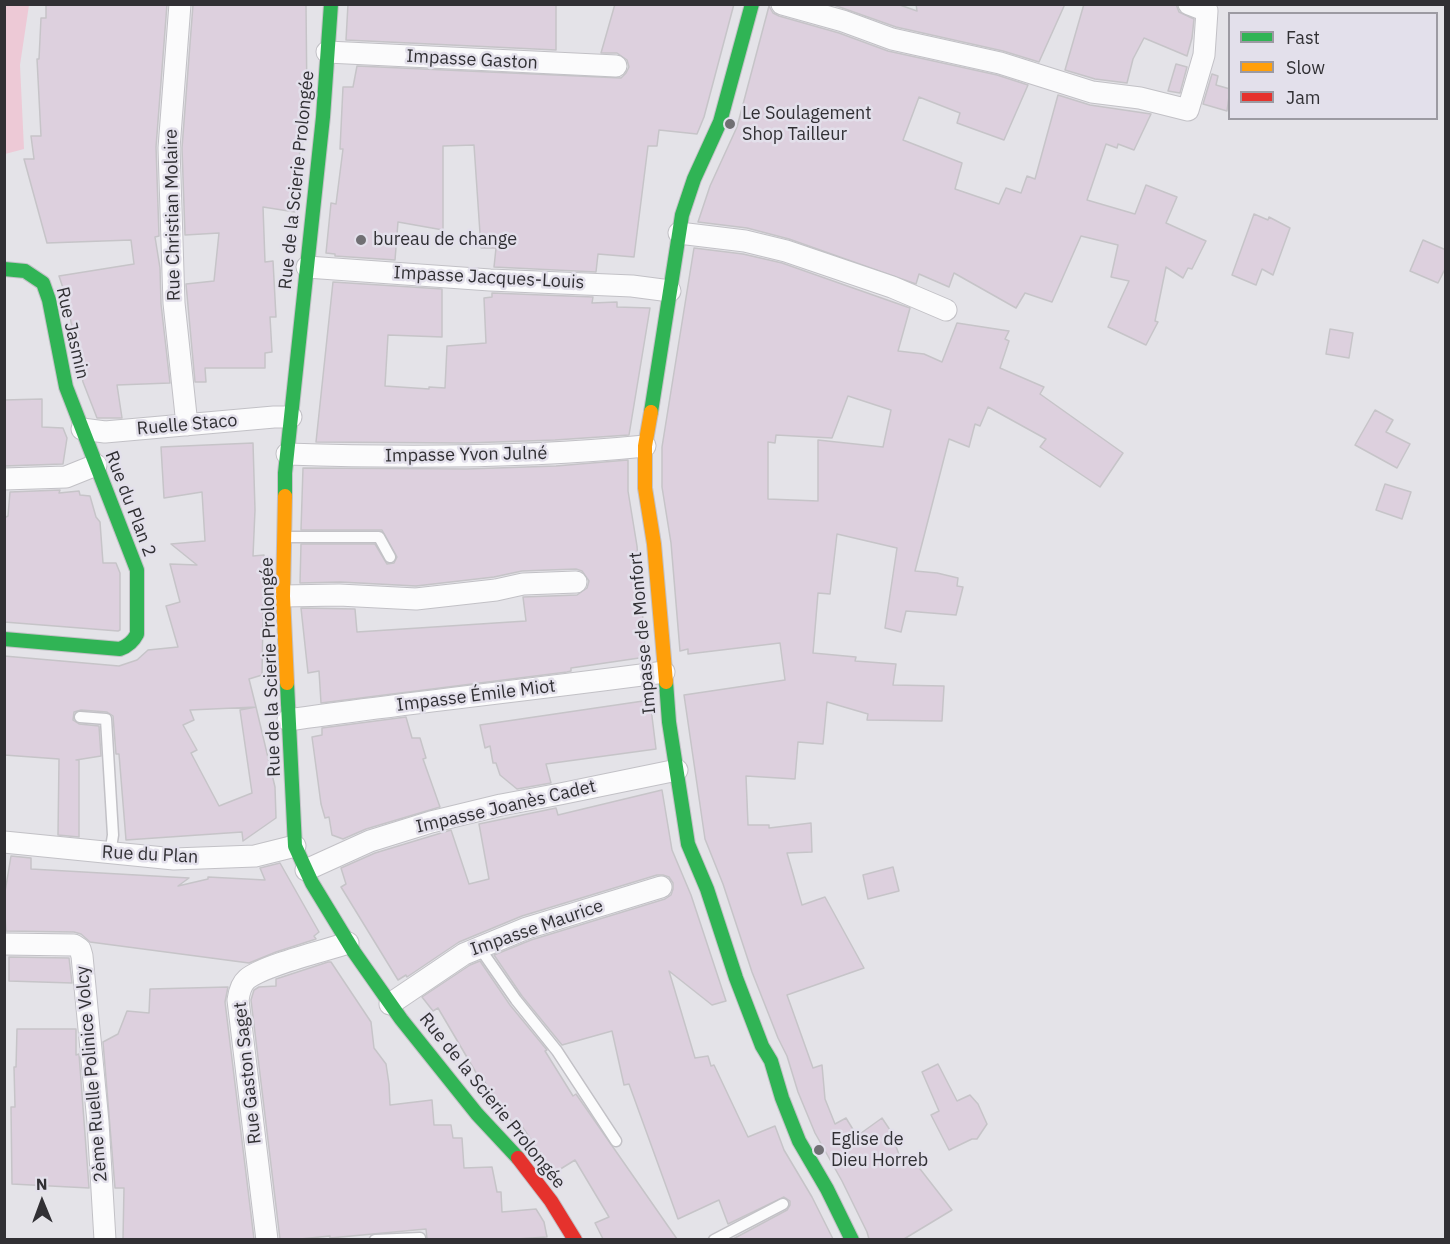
<!DOCTYPE html>
<html>
<head>
<meta charset="utf-8">
<style>
	body { margin:0 }
	#map { position:relative; width:1450px; height:1244px; overflow:hidden; background:#e4e3e8; font-family:"IBM Plex Sans",sans-serif }
	canvas { display:block }
	.frame { position:absolute; inset:0; border:6px solid #313034; pointer-events:none }
	.legend { position:absolute; left:1228px; top:12px; width:210px; height:108px; box-sizing:border-box; background:#e3e0eb; border:2px solid #9c9aa2; margin:0; padding:8px 10px; list-style:none; font-size:18px; color:#313034 }
	.legend li { display:flex; align-items:center; gap:12px; height:30px }
	.legend b { width:30px; border:2px solid #9c9aa2 }
	.north { position:absolute; left:12px; top:1172px; width:60px; height:60px; -webkit-text-stroke:4px #e3e0eb; paint-order:stroke; rotate:359deg; font-size:16px; font-weight:700; line-height:24px; text-align:center; color:#313034 }
	.north::after { content:''; display:block; margin:auto; width:21px; height:27px; background:#313034; clip-path:polygon(50% 0,100% 100%,50% 72%,0 100%) }
</style>
</head>
<body>
<div id="map">
<canvas width="1450" height="1244"></canvas>
<div class="frame"></div>
<ul class="legend">
<li><b style="height:8px;background:#30b455"></b>Fast</li>
<li><b style="height:8px;background:#ff9f0a"></b>Slow</li>
<li><b style="height:8px;background:#e5322d"></b>Jam</li>
</ul>
<div class="north">N</div>
</div>
<script>
const c = document.querySelector('canvas').getContext('2d');
c.lineJoin = 'round';
function fill(path, color) {
  c.fillStyle = color;
  c.fill(path, 'evenodd');
}
function trace(path, color, width, dash) {
  c.strokeStyle = color;
  c.lineWidth = width;
  c.lineCap = dash ? 'butt' : 'round';
  c.setLineDash(dash || []);
  c.stroke(path);
}
function drawText(font, color, halo, rows, align = 'center') {
  c.font = font + ' "IBM Plex Sans",sans-serif';
  c.lineWidth = 5;
  c.setLineDash([]);
  c.textBaseline = 'middle';
  c.strokeStyle = halo;
  c.fillStyle = color;
  for (const [text, x, y, turn = 0] of rows) {
    c.save();
    c.translate(x, y);
    c.rotate((+turn || 0) * Math.PI / 180);
    c.textAlign = isNaN(turn) ? turn : align;
    if (halo) c.strokeText(text, 0, 0);
    c.fillText(text, 0, 0);
    c.restore();
  }
}
fill(new Path2D(`
	M 4,5 L 29,5 L 20,65 L 24,149 L 5,154 Z`), '#edc9d6');
const building = new Path2D(`
	M 46,4 L 167,4 L 156,147 L 159,236 L 155,237 L 160,268 L 161,304 L 170,383 L 117,385 L 122,418 L 97,418 L 83,382 L 66,297 L 59,276 L 134,264 L 131,240 L 47,243 L 24,159 L 34,159 L 31,136 L 41,136 L 37,59 L 39,59 L 41,18 L 46,18 Z
	M 348,4 L 556,4 L 556,50 L 346,40 Z
	M 615,4 L 734,4 L 704,117 L 697,134 L 659,130 L 657,146 L 648,146 L 634,257 L 598,254 L 596,272 L 494,267 L 496,248 L 481,248 L 474,145 L 443,146 L 443,230 L 398,222 L 395,260 L 335,256 L 335,254 L 326,253 L 331,203 L 336,204 L 343,149 L 340,149 L 343,87 L 353,87 L 357,66 L 621,78 L 626,73 L 629,67 L 627,60 L 617,53 L 601,53 Z
	M 831,4 L 897,4 L 917,11 L 916,4 L 1065,4 L 1039,62 L 1003,51 L 896,27 Z
	M 1084,4 L 1176,4 L 1179,12 L 1194,19 L 1192,38 L 1187,56 L 1144,38 L 1133,59 L 1127,83 L 1095,79 L 1065,70 Z
	M 193,5 L 306,5 L 307,104 L 302,148 L 300,148 L 295,212 L 263,207 L 265,262 L 273,261 L 276,317 L 270,317 L 272,352 L 265,353 L 265,368 L 205,368 L 206,382 L 195,382 L 186,284 L 214,281 L 219,233 L 185,235 L 182,148 Z
	M 769,6 L 773,13 L 779,16 L 839,33 L 888,51 L 997,75 L 1028,85 L 1004,140 L 957,123 L 960,113 L 919,97 L 903,140 L 962,163 L 955,189 L 999,204 L 1006,188 L 1021,193 L 1027,176 L 1035,179 L 1058,95 L 1090,105 L 1151,114 L 1134,150 L 1118,144 L 1117,148 L 1106,144 L 1087,200 L 1135,214 L 1146,185 L 1177,197 L 1166,223 L 1206,241 L 1192,269 L 1188,268 L 1183,278 L 1166,267 L 1155,321 L 1158,322 L 1146,345 L 1108,327 L 1129,281 L 1111,277 L 1118,245 L 1081,236 L 1052,302 L 1025,293 L 1016,308 L 954,273 L 949,287 L 919,274 L 916,284 L 789,239 L 747,228 L 698,222 L 710,186 L 737,127 Z
	M 1176,64 L 1187,67 L 1180,93 L 1168,91 Z
	M 1212,74 L 1218,76 L 1216,85 L 1230,89 L 1227,111 L 1203,104 Z
	M 1254,214 L 1268,220 L 1269,217 L 1290,228 L 1273,275 L 1262,269 L 1256,285 L 1232,275 Z
	M 1423,240 L 1446,250 L 1446,267 L 1438,283 L 1410,271 Z
	M 694,248 L 743,254 L 782,263 L 910,308 L 898,351 L 924,354 L 942,362 L 957,323 L 1009,331 L 1005,339 L 1009,341 L 1000,368 L 1044,387 L 1040,394 L 1123,453 L 1100,487 L 1040,447 L 1046,439 L 988,407 L 980,426 L 975,424 L 969,447 L 949,439 L 915,571 L 937,573 L 958,578 L 957,586 L 963,587 L 956,615 L 906,611 L 901,632 L 885,628 L 897,548 L 837,534 L 830,594 L 818,593 L 813,653 L 856,657 L 855,661 L 896,664 L 893,685 L 944,686 L 942,721 L 867,720 L 868,714 L 827,702 L 823,744 L 798,742 L 795,779 L 746,776 L 748,825 L 769,825 L 769,828 L 811,823 L 812,852 L 787,853 L 802,905 L 825,897 L 864,968 L 787,995 L 813,1068 L 822,1065 L 825,1099 L 835,1124 L 846,1118 L 857,1136 L 882,1118 L 890,1130 L 901,1160 L 910,1156 L 952,1210 L 904,1239 L 869,1239 L 867,1232 L 842,1181 L 815,1133 L 798,1092 L 787,1056 L 778,1038 L 752,972 L 723,884 L 705,839 L 684,695 L 785,680 L 780,643 L 688,654 L 688,649 L 680,651 L 671,543 L 662,487 L 662,447 ZM 848,396 L 891,410 L 883,447 L 818,440 L 818,501 L 768,499 L 768,442 L 775,443 L 776,435 L 832,438 Z
	M 333,282 L 442,289 L 442,337 L 388,335 L 385,386 L 429,389 L 429,387 L 445,388 L 447,346 L 486,343 L 484,298 L 492,297 L 492,293 L 593,297 L 592,303 L 617,302 L 617,307 L 650,308 L 629,435 L 555,440 L 466,443 L 316,442 Z
	M 1330,329 L 1353,333 L 1349,358 L 1326,354 Z
	M 42,399 L 42,427 L 63,428 L 67,438 L 63,464 L 4,466 L 4,400 Z
	M 1375,410 L 1393,420 L 1386,432 L 1410,444 L 1397,468 L 1355,445 Z
	M 253,443 L 255,510 L 253,556 L 264,555 L 262,675 L 249,679 L 256,707 L 190,710 L 194,720 L 183,725 L 197,750 L 191,753 L 219,806 L 252,793 L 240,710 L 256,707 L 275,787 L 276,818 L 243,841 L 242,832 L 126,840 L 119,754 L 116,754 L 113,716 L 107,712 L 81,710 L 74,712 L 73,720 L 79,724 L 99,726 L 101,756 L 76,760 L 79,760 L 79,837 L 58,835 L 59,759 L 4,755 L 4,656 L 119,666 L 137,660 L 148,650 L 178,647 L 166,606 L 180,602 L 170,564 L 197,565 L 171,544 L 205,541 L 202,492 L 164,498 L 161,447 Z
	M 628,460 L 628,491 L 637,546 L 646,657 L 571,668 L 571,671 L 567,672 L 321,703 L 319,671 L 308,673 L 301,608 L 355,609 L 357,632 L 526,621 L 523,597 L 577,595 L 587,588 L 589,581 L 582,571 L 576,569 L 522,571 L 494,577 L 416,586 L 340,582 L 300,583 L 301,544 L 375,544 L 387,564 L 394,563 L 397,557 L 382,530 L 301,530 L 303,468 L 467,469 L 556,466 Z
	M 1385,484 L 1411,492 L 1402,519 L 1376,510 Z
	M 60,490 L 59,493 L 79,491 L 80,495 L 90,496 L 96,517 L 100,522 L 103,563 L 116,563 L 120,573 L 120,630 L 118,631 L 4,622 L 4,518 L 8,516 L 10,492 Z
	M 650,700 L 656,749 L 546,764 L 551,783 L 517,789 L 500,775 L 496,763 L 493,763 L 490,746 L 485,748 L 480,725 Z
	M 406,717 L 412,738 L 420,738 L 426,758 L 423,759 L 440,807 L 366,829 L 343,839 L 332,835 L 329,817 L 325,818 L 321,804 L 312,737 L 322,735 L 322,728 Z
	M 662,790 L 672,850 L 691,895 L 726,1001 L 712,1005 L 669,971 L 695,1058 L 708,1056 L 711,1066 L 714,1065 L 748,1137 L 775,1126 L 784,1150 L 812,1197 L 833,1239 L 733,1239 L 787,1210 L 790,1205 L 790,1201 L 784,1197 L 728,1224 L 719,1200 L 678,1219 L 629,1084 L 624,1085 L 612,1031 L 562,1045 L 522,996 L 494,955 L 531,940 L 665,899 L 671,895 L 673,889 L 673,883 L 669,877 L 663,875 L 657,875 L 522,916 L 459,942 L 407,977 L 406,975 L 398,980 L 341,887 L 346,884 L 341,868 L 375,853 L 451,830 L 469,884 L 489,879 L 479,824 L 556,808 L 558,815 Z
	M 11,856 L 31,858 L 31,869 L 189,878 L 178,886 L 208,879 L 208,877 L 265,880 L 260,868 L 280,863 L 319,932 L 314,936 L 316,939 L 276,952 L 249,963 L 90,942 L 81,934 L 74,932 L 6,931 L 4,898 Z
	M 893,867 L 899,891 L 868,899 L 863,875 Z
	M 9,957 L 69,958 L 72,983 L 9,981 Z
	M 480,961 L 510,1005 L 547,1050 L 545,1051 L 573,1096 L 576,1094 L 677,1239 L 603,1239 L 595,1223 L 609,1217 L 575,1160 L 554,1173 L 521,1125 L 516,1128 L 480,1075 L 478,1076 L 438,1008 L 433,1011 L 422,997 L 470,965 Z
	M 328,962 L 331,962 L 371,1022 L 374,1048 L 386,1064 L 389,1084 L 390,1105 L 432,1100 L 434,1125 L 451,1125 L 453,1138 L 462,1138 L 464,1168 L 492,1167 L 497,1192 L 501,1192 L 502,1212 L 536,1209 L 544,1222 L 547,1237 L 516,1239 L 427,1239 L 426,1229 L 330,1238 L 330,1236 L 300,1239 L 280,1239 L 251,1000 L 254,990 L 259,987 L 276,986 L 276,979 Z
	M 228,987 L 225,1002 L 254,1239 L 123,1239 L 124,1188 L 115,1188 L 103,1042 L 118,1034 L 127,1011 L 149,1013 L 150,989 Z
	M 17,1029 L 76,1029 L 76,1055 L 79,1054 L 89,1188 L 12,1184 L 11,1107 L 15,1107 L 14,1067 L 16,1067 Z
	M 938,1064 L 957,1101 L 970,1095 L 978,1104 L 987,1124 L 977,1139 L 972,1139 L 949,1150 L 931,1115 L 939,1111 L 922,1072 Z`);
fill(building, '#ddd0de');
trace(building, '#c6c4c8', 1.5);
const lane = new Path2D(`
	M 284,537 L 379,537 L 390,557
	M 80,717 L 106,719 L 113,835 L 110,854
	M 479,947 L 516,1000 L 557,1051 L 616,1141
	M 375,1240 L 420,1238
	M 714,1240 L 783,1204`);
const street = new Path2D(`
	M 180,4 L 169,148 L 174,303 L 187,425
	M 782,4 L 843,21 L 892,39 L 1000,63 L 1092,92 L 1140,98 L 1188,110 L 1204,55 L 1207,11 L 1189,4
	M 327,52 L 616,66
	M 679,233 L 745,241 L 786,251 L 892,287 L 946,310
	M 307,267 L 490,280 L 632,286 L 670,291
	M 82,429 L 105,432 L 274,417 L 291,417
	M 287,454 C 407,458 526,458 645,446
	M 4,479 L 66,477 L 96,465
	M 283,596 L 339,595 L 416,599 L 496,590 L 523,584 L 576,582
	M 288,720 C 413,702 538,689 664,672
	M 4,842 L 174,859 L 255,856 L 295,846
	M 306,870 L 370,841 L 431,822 L 501,805 L 560,794 L 677,770
	M 4,944 L 74,945 L 80,949 L 82,956 L 98,1122 L 105,1240
	M 390,1004 L 464,954 L 527,928 L 661,887
	M 267,1240 L 238,1000 C 239,993 241,984 247,979 C 264,965 324,951 348,943`);
const fast = new Path2D(`
	M 4,269 L 25,271 L 43,283 L 49,300 L 66,387 L 137,570 L 137,634 C 133,642 128,646 120,649 L 4,639
	M 651,412 L 682,215 L 694,179 L 720,122 L 752,4
	M 285,496 L 285,473 L 323,117 L 331,4
	M 666,682 L 669,722 L 688,844 L 707,889 L 736,978 L 762,1046 L 771,1061 L 782,1098 L 799,1141 L 827,1189 L 852,1240
	M 287,683 L 295,846 L 312,883 L 354,952 L 401,1019 L 477,1114 L 518,1158`);
const slow = new Path2D(`
	M 651,412 L 645,446 L 645,488 L 654,544 L 666,682
	M 285,496 L 283,596 L 287,683`);
const jam = new Path2D(`
	M 518,1158 L 551,1201 L 575,1240`);
trace(lane, '#c2c1c6', 13);
trace(street, '#c2c1c6', 23);
trace(fast, '#c2c1c6', 16);
trace(slow, '#c2c1c6', 16);
trace(jam, '#c2c1c6', 16);
trace(lane, '#fbfbfc', 10);
trace(street, '#fbfbfc', 21);
trace(fast, '#30b455', 14);
trace(slow, '#ff9f0a', 14);
trace(jam, '#e5322d', 14);
for (const [x, y, r, color] of [
	[730,124,6,"#706f73"],
	[361,240,6,"#706f73"],
	[819,1150,6,"#706f73"]
]) {
  const dot = new Path2D();
  dot.arc(x, y, r, 0, 2 * Math.PI);
  c.fillStyle = color;
  c.fill(dot);
  trace(dot, '#e3e0eb', 2);
}
drawText('18px', '#313034', '#e3e0eb', [
	["Impasse Gaston",472,60,3],
	["Rue de la Scierie Prolongée",297,180,-84],
	["Rue Christian Molaire",173,215,-91],
	["Impasse Jacques-Louis",489,278,3],
	["Rue Jasmin",72,333,77],
	["Ruelle Staco",187,425,-5],
	["Impasse Yvon Julné",466,455,-1],
	["Rue du Plan 2",130,504,69],
	["Impasse de Monfort",643,633,-95],
	["Rue de la Scierie Prolongée",271,667,-92],
	["Impasse Émile Miot",476,696,-7],
	["Impasse Joanès Cadet",506,807,-13],
	["Rue du Plan",150,855,3],
	["Impasse Maurice",537,928,-19],
	["Rue Gaston Saget",248,1073,-96],
	["2ème Ruelle Polinice Volcy",92,1074,-95],
	["Rue de la Scierie Prolongée",492,1101,51]
]);
drawText('18px', '#313034', '#e3e0eb', [
	["Le Soulagement",742,114],
	["Shop Tailleur",742,135],
	["bureau de change",373,240],
	["Eglise de",831,1140],
	["Dieu Horreb",831,1161]
], 'left');
</script>
</body>
</html>
